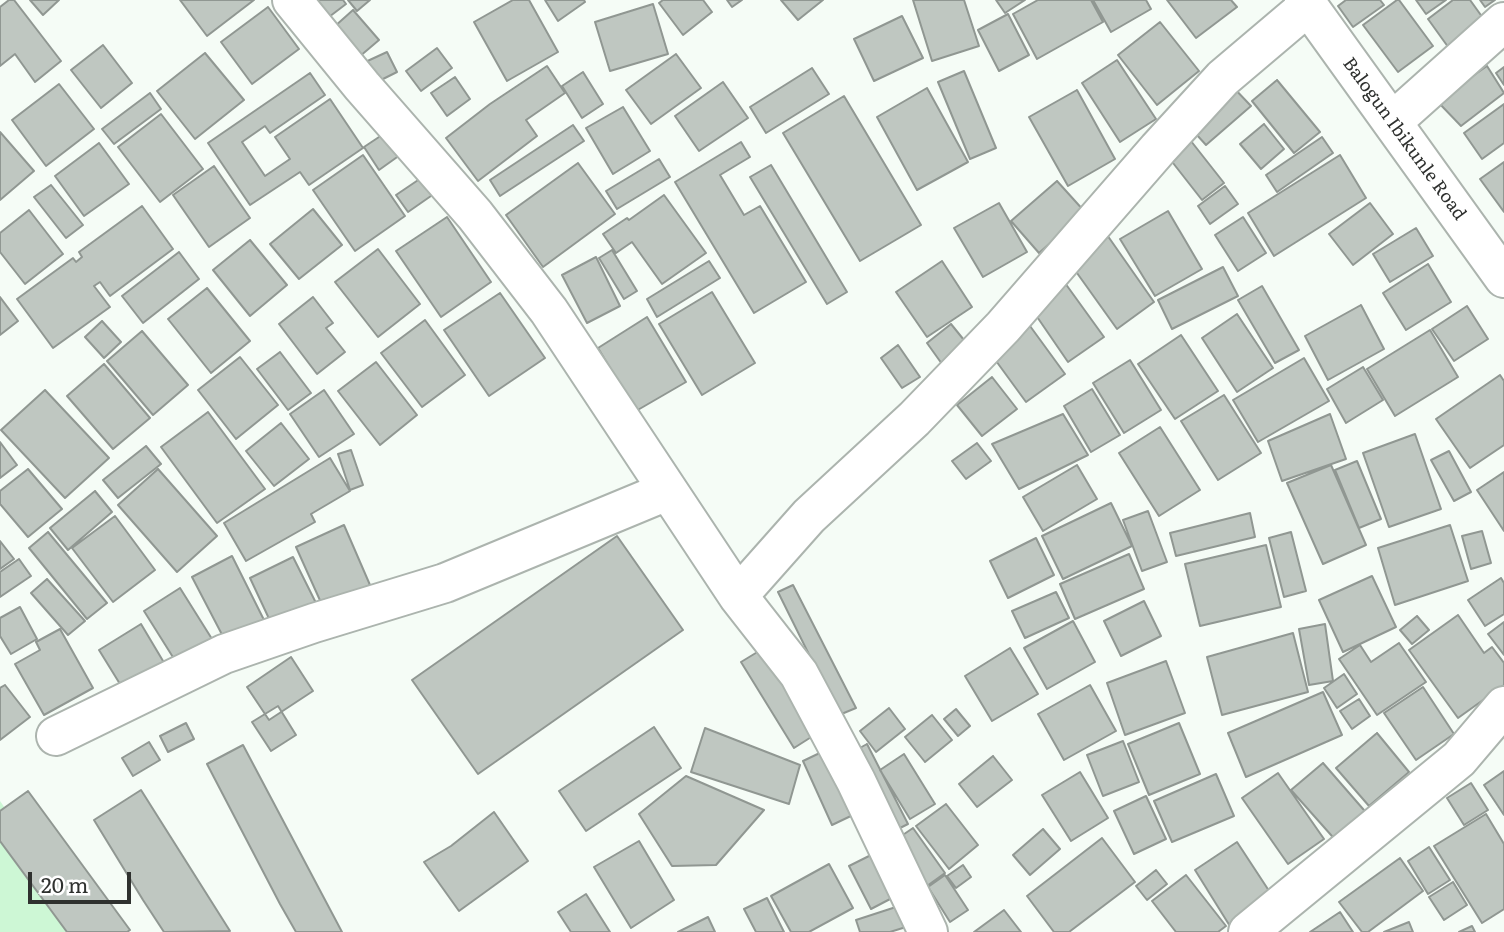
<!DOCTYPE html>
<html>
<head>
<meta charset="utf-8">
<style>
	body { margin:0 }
	#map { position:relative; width:1504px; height:932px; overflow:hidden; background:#f5fcf6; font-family:Literata,serif }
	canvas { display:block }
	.scale { position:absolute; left:28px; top:872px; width:103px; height:32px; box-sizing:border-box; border:4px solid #2f312f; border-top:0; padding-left:9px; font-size:21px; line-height:24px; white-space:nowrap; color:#2f312f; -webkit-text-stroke:5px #fff; paint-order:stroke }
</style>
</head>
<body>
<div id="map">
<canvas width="1504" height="932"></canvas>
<div class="scale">20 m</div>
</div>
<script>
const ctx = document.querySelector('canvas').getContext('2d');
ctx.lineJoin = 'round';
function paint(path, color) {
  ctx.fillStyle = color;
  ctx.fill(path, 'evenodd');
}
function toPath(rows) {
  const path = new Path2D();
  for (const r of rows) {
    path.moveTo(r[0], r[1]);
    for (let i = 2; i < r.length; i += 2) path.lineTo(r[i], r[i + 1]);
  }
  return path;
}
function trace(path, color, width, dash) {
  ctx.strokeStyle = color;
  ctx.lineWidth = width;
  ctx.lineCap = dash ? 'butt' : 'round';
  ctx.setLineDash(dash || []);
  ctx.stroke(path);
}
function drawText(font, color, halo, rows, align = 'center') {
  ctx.font = font + ' Literata,serif';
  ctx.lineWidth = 5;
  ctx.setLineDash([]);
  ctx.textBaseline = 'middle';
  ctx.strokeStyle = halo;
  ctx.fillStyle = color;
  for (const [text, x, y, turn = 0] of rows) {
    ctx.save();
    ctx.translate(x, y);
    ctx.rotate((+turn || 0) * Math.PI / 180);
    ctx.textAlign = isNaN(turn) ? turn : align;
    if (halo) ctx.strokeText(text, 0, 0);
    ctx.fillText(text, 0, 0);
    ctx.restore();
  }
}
const green = toPath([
	[0,801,93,932,0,932]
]);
const building = toPath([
	[9,0,14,0,61,61,35,82,15,54,0,66,0,7,9,0],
	[30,0,59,0,43,15,30,0],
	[180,0,254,0,207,36,180,0],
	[309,0,343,0,346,4,325,20,309,0],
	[348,0,370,0,357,11,348,0],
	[513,0,529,0,558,52,507,81,474,22,513,0],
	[545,0,584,0,585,2,558,21,545,0],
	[663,0,703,0,712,12,683,35,659,3,663,0],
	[727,0,742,0,732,7,727,0],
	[781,0,823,0,798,20,781,0],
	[913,0,964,0,979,46,932,61,913,0],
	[996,0,1025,0,1005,13,996,0],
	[1038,0,1091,0,1103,22,1037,59,1013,14,1038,0],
	[1093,0,1146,0,1151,9,1111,32,1093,0],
	[1167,0,1231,0,1237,7,1196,38,1167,0],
	[1346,0,1380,0,1384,5,1353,27,1338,6,1346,0],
	[1397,0,1399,0,1433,46,1398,72,1363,25,1397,0],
	[1416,0,1446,0,1426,14,1416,0],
	[1453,0,1470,0,1488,25,1451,51,1428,19,1453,0],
	[1480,0,1495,0,1485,7,1480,0],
	[653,4,668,54,610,71,595,22,653,4],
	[268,7,299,49,252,84,221,42,268,7],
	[353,10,379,40,359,57,334,27,353,10],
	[1008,14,1029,55,999,71,978,30,1008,14],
	[902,16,923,58,874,81,854,39,902,16],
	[1160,22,1199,71,1157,105,1118,55,1160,22],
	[103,45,132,83,101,108,71,70,103,45],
	[437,48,452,68,421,91,406,71,437,48],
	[387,52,397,72,371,85,361,64,387,52],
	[205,53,244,100,195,139,157,91,205,53],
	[676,54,701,88,651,124,626,90,676,54],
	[1117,60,1156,119,1120,142,1082,83,1117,60],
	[547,66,565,93,526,120,537,136,478,181,446,138,490,104,547,66],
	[1487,66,1504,93,1461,126,1437,101,1487,66],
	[1504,67,1504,85,1496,73,1504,67],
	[812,68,829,94,766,133,750,107,812,68],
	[964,71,996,148,970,159,938,82,964,71],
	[583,72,603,104,582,118,562,86,583,72],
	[310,73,325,95,270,133,265,126,242,142,265,176,290,159,275,137,330,99,363,148,309,185,300,172,250,205,208,143,310,73],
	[455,77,470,99,447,116,431,93,455,77],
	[1277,80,1320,132,1294,153,1252,101,1277,80],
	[723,82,748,118,699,151,675,116,723,82],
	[59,84,94,129,46,166,12,120,59,84],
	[1232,86,1251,106,1206,145,1187,124,1232,86],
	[927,88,968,162,917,190,877,117,927,88],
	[1077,90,1115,159,1068,186,1029,117,1077,90],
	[150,93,161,109,114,144,102,129,150,93],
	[844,96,921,225,860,261,783,133,844,96],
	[1504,104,1504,143,1482,159,1464,133,1504,104],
	[623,107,650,151,613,174,586,128,623,107],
	[161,114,203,169,160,202,118,147,161,114],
	[1264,124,1284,149,1261,169,1240,144,1264,124],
	[573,125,584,141,500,196,490,180,573,125],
	[0,132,34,171,0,200,0,132],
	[385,133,400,155,379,170,364,147,385,133],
	[1187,136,1224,183,1202,200,1166,154,1187,136],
	[1322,137,1333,153,1277,192,1266,175,1322,137],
	[741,142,750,157,720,175,744,215,760,206,806,282,754,313,675,182,741,142],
	[99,143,129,184,84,216,55,176,99,143],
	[363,155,405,216,355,251,313,190,363,155],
	[1340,155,1366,198,1274,256,1248,213,1340,155],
	[659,159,670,177,617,209,606,191,659,159],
	[1504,162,1504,212,1480,179,1504,162],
	[578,163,615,214,543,267,506,215,578,163],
	[771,165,847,292,827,304,750,177,771,165],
	[214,166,250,218,209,247,173,195,214,166],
	[430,172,441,189,408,212,396,195,430,172],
	[1057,181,1085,212,1039,253,1011,221,1057,181],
	[51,185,83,225,66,238,34,197,51,185],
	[1225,186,1238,204,1210,224,1198,206,1225,186],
	[664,195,706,253,662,284,632,242,616,253,603,234,627,218,629,220,664,195],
	[999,203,1027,252,983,277,954,228,999,203],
	[1370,203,1393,234,1353,265,1329,234,1370,203],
	[142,206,173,249,110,296,100,282,94,286,110,307,53,348,17,299,73,258,76,262,82,257,79,252,142,206],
	[313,209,342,245,299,279,270,244,313,209],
	[29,210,63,254,25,284,0,252,0,233,29,210],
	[1168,211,1202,269,1155,296,1120,239,1168,211],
	[447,217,491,282,441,317,396,251,447,217],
	[1243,217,1266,253,1238,271,1215,235,1243,217],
	[1416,228,1433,256,1390,282,1373,254,1416,228],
	[1105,232,1154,302,1117,329,1067,259,1105,232],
	[250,240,287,285,250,316,213,270,250,240],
	[378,249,420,304,378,337,335,282,378,249],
	[612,250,637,291,624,299,599,258,612,250],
	[179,252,199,279,143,323,122,296,179,252],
	[596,257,620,306,587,323,562,275,596,257],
	[709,261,720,278,657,317,647,299,709,261],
	[942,261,972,307,927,337,896,292,942,261],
	[1428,264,1451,302,1406,330,1383,293,1428,264],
	[1223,267,1238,296,1172,329,1158,300,1223,267],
	[1065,283,1104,337,1068,362,1031,308,1065,283],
	[1262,286,1299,350,1275,363,1238,300,1262,286],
	[207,288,250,341,211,373,168,319,207,288],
	[712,292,755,363,702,395,659,324,712,292],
	[500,293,545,358,489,396,444,330,500,293],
	[0,297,18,321,0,335,0,297],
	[313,297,333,323,326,328,345,352,317,374,279,324,313,297],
	[1361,305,1384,349,1328,380,1305,336,1361,305],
	[1467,306,1488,339,1454,361,1432,329,1467,306],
	[1237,314,1273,368,1237,392,1202,338,1237,314],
	[647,317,686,382,636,411,598,348,647,317],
	[425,320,465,375,422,407,381,353,425,320],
	[102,321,121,342,104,358,85,337,102,321],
	[951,324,968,345,942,364,927,343,951,324],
	[1030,326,1065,374,1026,402,991,354,1030,326],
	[1430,330,1458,377,1395,416,1367,369,1430,330],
	[142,331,188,385,153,415,107,361,142,331],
	[1181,335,1218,391,1175,419,1138,364,1181,335],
	[898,345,920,377,902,388,881,358,898,345],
	[280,352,311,393,288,410,257,369,280,352],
	[240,357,278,405,236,439,198,390,240,357],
	[1304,358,1329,401,1258,442,1233,400,1304,358],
	[1130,360,1161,410,1124,433,1093,383,1130,360],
	[376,362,417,415,380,445,338,391,376,362],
	[104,364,150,418,113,449,67,396,104,364],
	[1363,367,1383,400,1346,423,1327,389,1363,367],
	[1500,375,1504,381,1504,445,1470,468,1436,419,1500,375],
	[992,377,1017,409,982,436,957,405,992,377],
	[1092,389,1120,435,1091,452,1064,406,1092,389],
	[45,390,109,458,65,498,1,430,45,390],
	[324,390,354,434,319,457,290,414,324,390],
	[1224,395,1261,453,1218,480,1181,421,1224,395],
	[208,412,265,489,217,523,161,447,208,412],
	[1063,414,1088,455,1019,489,992,444,1063,414],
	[1330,414,1346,459,1282,481,1268,441,1330,414],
	[281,423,309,459,274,486,246,451,281,423],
	[1160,427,1200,490,1159,516,1119,453,1160,427],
	[1415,434,1441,509,1389,527,1363,453,1415,434],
	[0,442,17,465,0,478,0,442],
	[977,443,991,461,966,479,952,461,977,443],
	[146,446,161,464,118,498,103,480,146,446],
	[351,450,363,485,350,490,338,454,351,450],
	[1449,451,1471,492,1454,501,1431,460,1449,451],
	[330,458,350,491,311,514,315,522,246,561,224,523,330,458],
	[1357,461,1381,519,1359,528,1335,470,1357,461],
	[1077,465,1097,499,1043,531,1023,497,1077,465],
	[1331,465,1366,545,1323,564,1287,483,1331,465],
	[28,469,62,509,28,537,0,504,0,491,28,469],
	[158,469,217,536,177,572,118,505,158,469],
	[1504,472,1504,531,1477,490,1504,472],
	[95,491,112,512,68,550,50,528,95,491],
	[1111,503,1132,546,1063,579,1042,536,1111,503],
	[1148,511,1167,562,1142,571,1123,520,1148,511],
	[1250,513,1255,537,1176,556,1170,533,1250,513],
	[115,516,155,570,113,602,72,548,115,516],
	[344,525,370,585,323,607,296,547,344,525],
	[1450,525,1468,581,1395,605,1378,548,1450,525],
	[1482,531,1491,563,1471,569,1462,536,1482,531],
	[48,532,107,603,87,619,29,548,48,532],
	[1291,532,1306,591,1284,597,1269,538,1291,532],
	[617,536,683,630,478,774,412,680,617,536],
	[1036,538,1054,575,1008,598,990,561,1036,538],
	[0,541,14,559,0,569,0,541],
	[1266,545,1281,607,1200,626,1185,564,1266,545],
	[1129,554,1144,589,1075,619,1060,584,1129,554],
	[232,556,268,628,229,648,192,577,232,556],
	[293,557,316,603,272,625,250,578,293,557],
	[19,559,31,576,0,597,0,572,19,559],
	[1372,576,1396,627,1343,652,1319,600,1372,576],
	[1501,578,1504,583,1504,614,1485,626,1468,600,1501,578],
	[47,579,85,621,68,635,31,593,47,579],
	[793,585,856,708,839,715,778,592,793,585],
	[180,588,212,639,176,662,144,611,180,588],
	[1056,592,1069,618,1025,638,1012,611,1056,592],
	[1144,601,1161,636,1121,656,1104,621,1144,601],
	[20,607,37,639,11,654,0,636,0,618,20,607],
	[1458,615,1484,653,1492,647,1504,663,1504,685,1458,718,1409,650,1458,615],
	[1417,616,1429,630,1412,644,1400,630,1417,616],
	[1073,621,1095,662,1047,689,1024,648,1073,621],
	[1504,622,1504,655,1488,634,1504,622],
	[141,624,169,671,128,697,99,650,141,624],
	[1325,624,1333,681,1309,685,1299,629,1325,624],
	[60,629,93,688,44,715,15,664,40,650,36,642,60,629],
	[1293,633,1308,692,1222,715,1207,657,1293,633],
	[1399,643,1426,682,1377,715,1339,659,1360,645,1371,662,1399,643],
	[764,648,816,734,794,748,741,662,764,648],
	[1010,648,1038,694,992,721,965,676,1010,648],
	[291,657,313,691,269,720,247,687,291,657],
	[1166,661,1185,713,1125,735,1107,683,1166,661],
	[1344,674,1357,694,1337,708,1324,688,1344,674],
	[5,685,30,717,0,740,0,688,5,685],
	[1090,685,1116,731,1064,760,1038,714,1090,685],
	[1423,687,1454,734,1416,760,1384,713,1423,687],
	[1323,692,1342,735,1246,777,1228,733,1323,692],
	[1359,699,1370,716,1352,729,1340,711,1359,699],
	[278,706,296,735,271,751,252,722,278,706],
	[889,708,905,729,876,752,860,731,889,708],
	[956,709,970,726,958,736,944,719,956,709],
	[932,715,952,740,925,762,905,737,932,715],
	[186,723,194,739,168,752,160,736,186,723],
	[1179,723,1200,774,1149,795,1128,744,1179,723],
	[654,727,681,768,586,831,559,791,654,727],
	[705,728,800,765,789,804,691,772,705,728],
	[1377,733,1409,772,1369,806,1336,768,1377,733],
	[1123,741,1139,782,1103,796,1087,755,1123,741],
	[149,742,160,760,133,776,122,758,149,742],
	[867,744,908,824,890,833,849,754,867,744],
	[243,745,342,932,296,932,280,904,207,764,243,745],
	[826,750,855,814,832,825,803,761,826,750],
	[904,754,935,804,910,819,880,770,904,754],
	[993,756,1012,780,977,807,959,784,993,756],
	[1323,763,1370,817,1339,844,1291,790,1323,763],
	[1504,771,1504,815,1484,785,1504,771],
	[1080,772,1108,818,1071,841,1042,795,1080,772],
	[1278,773,1324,839,1288,864,1242,798,1278,773],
	[1216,774,1234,816,1172,842,1154,801,1216,774],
	[686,776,764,810,716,865,672,866,639,814,686,776],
	[1471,783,1488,810,1464,825,1447,798,1471,783],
	[141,790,230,931,164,932,143,900,94,820,141,790],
	[28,791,130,930,127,932,67,932,0,841,0,811,28,791],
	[1146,796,1166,839,1134,854,1114,811,1146,796],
	[946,804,978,845,949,869,916,826,946,804],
	[494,812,528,861,459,911,424,862,451,846,494,812],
	[1486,814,1504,844,1504,909,1482,923,1434,846,1486,814],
	[913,828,945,873,927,886,894,841,913,828],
	[1043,829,1060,849,1030,875,1013,855,1043,829],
	[1102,838,1135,882,1069,932,1054,932,1027,896,1102,838],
	[639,841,674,900,631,928,594,867,639,841],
	[1237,842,1277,903,1233,931,1195,870,1237,842],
	[1429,847,1450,880,1428,894,1408,861,1429,847],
	[871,855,892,898,871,909,849,866,871,855],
	[1400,858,1423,891,1368,932,1362,932,1339,902,1400,858],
	[829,864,853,908,809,932,791,932,771,896,829,864],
	[963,865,971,877,956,888,947,876,963,865],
	[1156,870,1167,884,1147,900,1136,886,1156,870],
	[945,875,968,910,950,922,928,887,945,875],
	[1186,875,1226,926,1218,932,1176,932,1152,901,1186,875],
	[1453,882,1467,905,1444,920,1429,897,1453,882],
	[586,894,610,932,571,932,558,912,586,894],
	[767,898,784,932,756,932,744,909,767,898],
	[899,906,906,927,890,932,860,932,856,920,899,906],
	[1004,910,1021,932,974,932,1004,910],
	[1340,912,1353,932,1310,932,1340,912],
	[708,917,715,932,678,932,708,917],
	[1409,922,1413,932,1384,932,1409,922],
	[1472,926,1475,932,1459,932,1472,926]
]);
const minor = toPath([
	[292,0,362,86,475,215,549,311,738,596,799,674,856,781,928,932],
	[1304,0,1504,278],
	[1392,122,1504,22],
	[738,596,809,516,914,419,1003,327,1158,149,1223,78,1308,6],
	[56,736,224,654,314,623,445,583,667,491],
	[1248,932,1459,759,1504,706]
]);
const streetNames = [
	["Balogun Ibikunle Road",1404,139,54]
];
paint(green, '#cdf7d5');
paint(building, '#bfc7c1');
trace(building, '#909792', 2);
trace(minor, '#acb4ae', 42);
trace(minor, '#fff', 38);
drawText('18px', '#2f312f', '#fff', streetNames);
</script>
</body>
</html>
